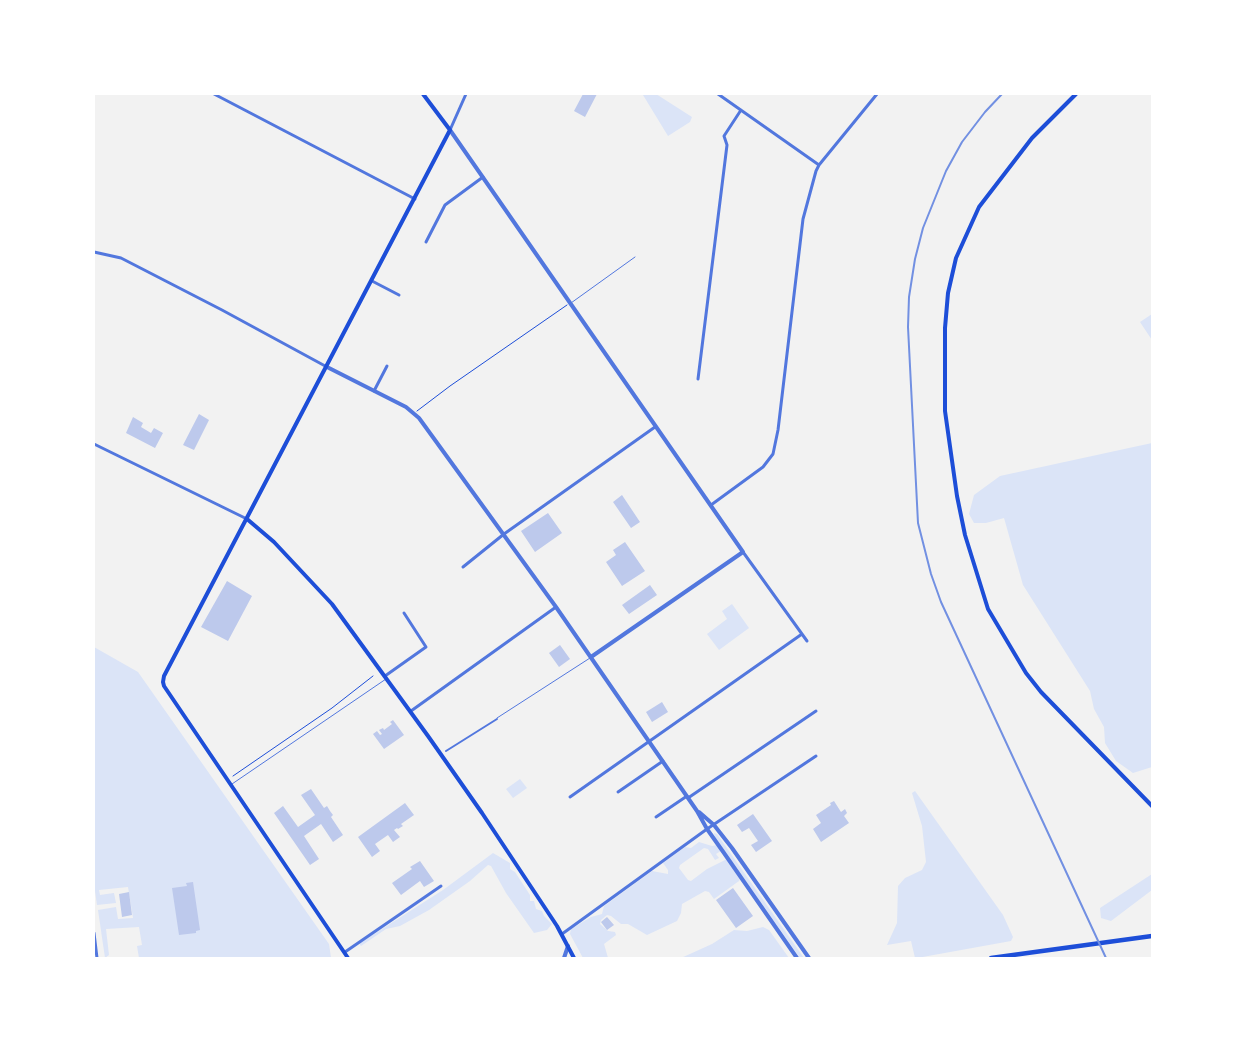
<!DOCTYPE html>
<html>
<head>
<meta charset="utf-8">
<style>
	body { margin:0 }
	#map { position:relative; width:1246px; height:1052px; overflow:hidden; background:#f2f2f2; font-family:"Noto Sans",sans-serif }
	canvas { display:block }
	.frame { position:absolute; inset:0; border:95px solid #fff; pointer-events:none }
</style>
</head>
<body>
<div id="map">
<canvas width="1246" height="1052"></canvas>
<div class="frame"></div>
</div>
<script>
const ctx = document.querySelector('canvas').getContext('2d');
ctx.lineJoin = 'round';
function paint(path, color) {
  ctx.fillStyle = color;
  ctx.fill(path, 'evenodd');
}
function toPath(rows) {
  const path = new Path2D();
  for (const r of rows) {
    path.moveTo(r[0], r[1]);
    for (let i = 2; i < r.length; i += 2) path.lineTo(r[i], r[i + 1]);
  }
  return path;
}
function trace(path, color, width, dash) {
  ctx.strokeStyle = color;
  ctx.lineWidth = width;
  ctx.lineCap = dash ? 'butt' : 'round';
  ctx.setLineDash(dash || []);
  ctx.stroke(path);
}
const green = toPath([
	[644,94,656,94,692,117,690,122,668,136,643,95],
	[1152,314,1152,340,1140,322],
	[1152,443,1152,767,1133,773,1116,761,1105,743,1104,727,1094,709,1090,691,1023,585,1004,518,986,523,974,523,969,514,974,495,1000,476],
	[732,604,749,628,719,650,707,634,727,619,722,611],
	[94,647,138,672,329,944,331,958,139,958,137,946,142,945,139,927,106,929,109,955,105,958,98,910,116,907,118,919,133,918,128,887,99,890,100,895,114,893,116,903,97,905,94,884],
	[520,779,527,788,513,798,506,789],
	[915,791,1003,915,1013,937,1011,941,917,958,915,958,911,941,887,945,897,923,898,886,905,878,922,870,926,862,922,826,912,793],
	[714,833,717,834,804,958,800,958,715,837],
	[699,842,712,846,717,845,721,851,716,854,719,858,715,860,708,849,704,848,680,865,679,868,688,880,691,881,707,869,727,859,740,879,739,881,714,899,709,892,705,891,682,904,681,913,677,921,647,935,628,924,621,924,611,916,607,915,601,920,600,924,608,931,615,932,616,935,604,944,608,958,583,958,570,934,571,929,591,917,602,914,604,906,652,871,668,874,668,870,663,863,685,847,691,848],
	[493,853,510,863,510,869,515,872,530,895,530,901,534,901,536,909,542,911,544,916,552,924,547,930,534,933,506,893,491,866,488,865,470,881,429,910,400,926,386,929,361,946,360,945,360,943,443,890],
	[1152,874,1152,890,1111,921,1101,918,1100,908],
	[763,927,769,930,789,958,681,958,712,944,734,930,747,931]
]);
const building = toPath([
	[583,94,597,94,585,117,574,111],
	[199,414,209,420,194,450,183,445],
	[133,417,143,423,141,427,151,433,154,428,163,433,155,448,126,433],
	[622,495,640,522,631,528,613,502],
	[548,513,562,533,535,552,521,531],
	[625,542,645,571,622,586,606,562,616,555,613,550],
	[227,581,252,596,228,641,201,627],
	[650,585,657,595,629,614,622,605],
	[560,645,570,659,559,667,549,653],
	[662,702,668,712,652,722,646,712],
	[393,720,404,735,384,749,373,734,377,731,380,735,382,734,379,730,383,728,384,730,392,724,390,722],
	[311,789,324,808,327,806,330,811,333,815,331,817,343,835,333,842,321,824,304,836,319,859,310,865,274,813,283,806,298,827,315,815,301,795],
	[834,801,841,812,845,809,847,813,844,816,849,823,821,842,813,829,821,823,816,815,831,805,830,803],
	[405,803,414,815,401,824,403,826,398,829,397,828,394,830,400,837,393,842,388,835,375,844,380,851,372,857,358,837],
	[753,814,772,841,756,852,751,845,758,841,749,828,742,832,737,825],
	[420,861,434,881,424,887,420,881,401,895,392,883,412,869,410,867],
	[193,882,200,930,196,931,196,933,179,935,172,888,187,886,186,883],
	[733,888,753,916,736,928,716,900],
	[129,892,132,915,122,917,119,894],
	[607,917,614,925,607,930,601,922]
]);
const path = toPath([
	[417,411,450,386,567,305],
	[233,776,332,708,373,676]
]);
const service = toPath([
	[571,303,635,257],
	[497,718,590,658],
	[232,784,386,679]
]);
const pedestrian = toPath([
	[446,751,497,719]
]);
const minor = toPath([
	[214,94,415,199],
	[718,94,819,165],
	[450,130,466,94],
	[426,242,445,205,483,177],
	[94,252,121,258,222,310,327,367],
	[372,281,399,295],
	[698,379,727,145,724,136,741,110],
	[374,391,387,366],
	[94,444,247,519],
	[711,505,763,467,773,454,778,430,803,219,816,171,819,165,877,94],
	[743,552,807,641],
	[463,567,504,534,655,427],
	[385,676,426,647,404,613],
	[411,711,556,607],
	[618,792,663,761],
	[570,797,802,634],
	[688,798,816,711],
	[656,817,687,796],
	[94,933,97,958],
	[562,934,707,829,816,756],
	[345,952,441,886]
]);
const tertiary = toPath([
	[450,130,743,552,591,657],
	[327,367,406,407,419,418,556,607,697,811,707,829,724,853,797,958],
	[699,812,714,825,732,848,809,958],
	[564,958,568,946]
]);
const secondary = toPath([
	[1076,94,1032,138,979,207,956,258,948,293,945,328,945,411,957,496,965,535,988,609,1026,673,1041,692,1152,806],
	[247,519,274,542,332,604,428,736,482,813,557,926,574,958],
	[348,958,164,686,163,682,164,676,450,130,423,94]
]);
const primary = toPath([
	[991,958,1152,936]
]);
const rail = toPath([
	[1002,94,985,112,962,142,946,171,923,228,915,259,909,297,908,327,918,523,931,574,941,602,1106,958]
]);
paint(green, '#dbe4f7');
paint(building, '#bdc9ec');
trace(path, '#1d4ed8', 1);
trace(service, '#5277de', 1);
trace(pedestrian, '#5277de', 2);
trace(minor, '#5277de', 3);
trace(tertiary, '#5277de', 4);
trace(secondary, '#1d4ed8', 4);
trace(primary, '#1d4ed8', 4.5);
trace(rail, '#7290e2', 2);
</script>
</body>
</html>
